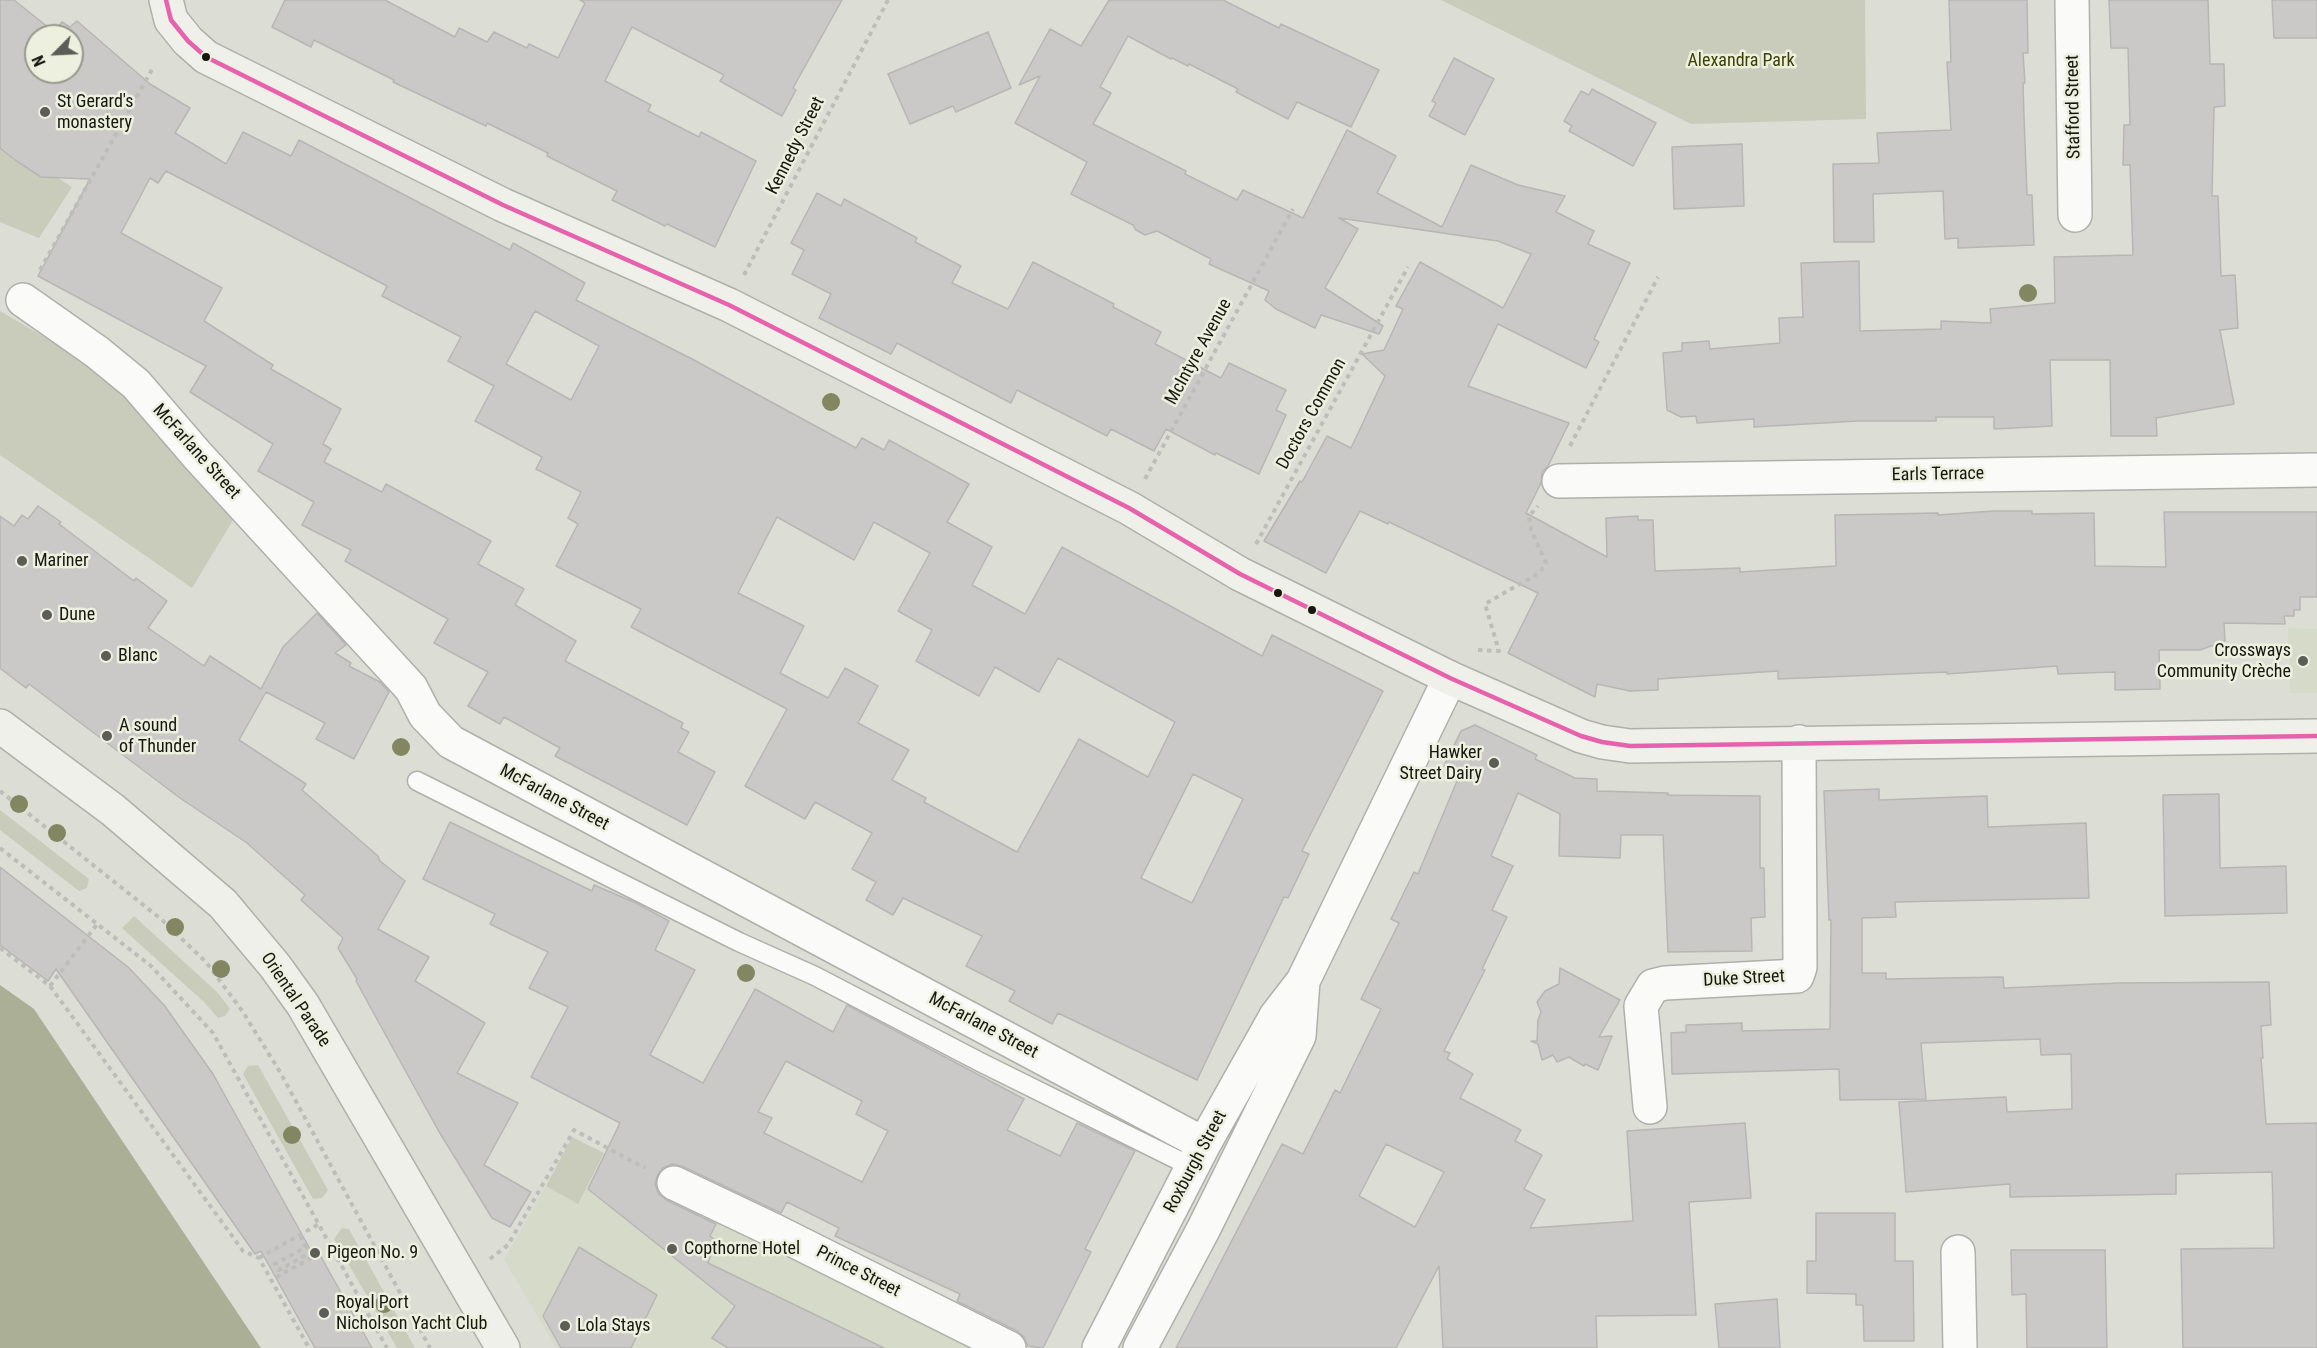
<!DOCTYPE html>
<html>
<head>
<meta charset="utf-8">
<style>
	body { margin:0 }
	#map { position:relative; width:2317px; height:1348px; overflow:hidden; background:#dcded5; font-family:"Roboto Condensed",sans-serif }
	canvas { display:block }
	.north { position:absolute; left:24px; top:24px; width:60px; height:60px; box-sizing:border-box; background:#edf0de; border:2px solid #97998c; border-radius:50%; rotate:246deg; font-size:16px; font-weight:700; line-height:24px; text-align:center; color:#161711 }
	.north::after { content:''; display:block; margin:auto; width:21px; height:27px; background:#5b5d56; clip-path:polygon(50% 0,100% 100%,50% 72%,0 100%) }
</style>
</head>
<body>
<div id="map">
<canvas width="2317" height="1348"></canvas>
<div class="north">N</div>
</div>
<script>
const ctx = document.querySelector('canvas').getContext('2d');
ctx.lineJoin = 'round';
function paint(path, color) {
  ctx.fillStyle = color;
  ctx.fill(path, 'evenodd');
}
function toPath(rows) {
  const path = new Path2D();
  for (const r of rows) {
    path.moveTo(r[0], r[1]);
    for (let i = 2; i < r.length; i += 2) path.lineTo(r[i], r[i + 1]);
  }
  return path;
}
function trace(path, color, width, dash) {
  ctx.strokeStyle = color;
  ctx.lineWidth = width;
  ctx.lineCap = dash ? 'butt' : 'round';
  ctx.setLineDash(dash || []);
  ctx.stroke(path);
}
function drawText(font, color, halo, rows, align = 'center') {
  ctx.font = font + ' "Roboto Condensed",sans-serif';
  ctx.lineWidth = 5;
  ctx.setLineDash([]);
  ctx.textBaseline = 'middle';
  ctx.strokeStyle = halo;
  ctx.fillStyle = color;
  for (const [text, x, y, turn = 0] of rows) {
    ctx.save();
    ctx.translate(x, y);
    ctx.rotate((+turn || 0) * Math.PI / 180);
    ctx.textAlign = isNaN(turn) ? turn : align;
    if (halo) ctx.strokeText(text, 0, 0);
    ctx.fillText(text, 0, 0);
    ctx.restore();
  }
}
const built = toPath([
	[2288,628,2317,629,2317,693,2290,693],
	[604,1153,997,1348,556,1348,504,1259,546,1186,578,1203]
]);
const green = toPath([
	[1441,0,1865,0,1866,119,1691,124],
	[0,148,15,161,41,177,58,178,72,187,39,238,0,222],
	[0,311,102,371,235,517,192,588,0,455],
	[0,810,89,879,87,888,79,891,0,830],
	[134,916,218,993,230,1009,225,1016,218,1018,204,1002,122,928],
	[258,1065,328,1190,322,1198,313,1199,243,1074,248,1066],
	[572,1137,604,1153,578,1204,546,1186],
	[342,1228,349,1229,415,1348,397,1348,334,1239]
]);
const water = toPath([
	[0,985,34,1009,261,1348,0,1348]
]);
const building = toPath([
	[0,0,14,0,54,32,62,22,70,27,77,21,150,84,190,108,175,133,226,164,243,132,291,156,299,140,510,250,513,243,585,283,576,300,692,359,856,448,862,438,884,450,889,440,969,484,947,522,992,547,972,585,1025,614,1062,547,1262,656,1272,635,1383,691,1302,851,1309,854,1288,898,1284,897,1197,1080,1058,1013,1052,1024,1009,1001,1015,991,966,966,982,936,903,898,893,915,866,900,876,882,852,869,872,833,815,802,805,819,745,786,787,709,631,627,641,609,556,566,578,524,568,518,581,492,536,469,542,457,475,421,494,386,448,361,461,337,382,296,387,286,166,171,158,183,150,178,121,233,222,288,204,321,273,365,271,369,341,409,323,444,331,449,324,462,382,492,386,484,491,541,478,564,524,589,515,605,576,641,565,661,683,723,681,728,689,732,678,752,715,772,687,825,555,756,560,748,504,717,500,724,468,706,488,672,434,643,448,619,345,561,351,550,302,525,314,502,258,471,273,444,190,392,206,366,38,276,90,179,41,177,15,160,0,148,0,0],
	[36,36,72,36,72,72,36,72,36,36],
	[535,311,599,346,571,400,506,364,535,311],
	[777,517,854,560,874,522,930,553,898,611,932,630,916,661,979,696,995,667,1039,692,1058,658,1175,722,1148,777,1079,739,1017,852,924,802,926,798,892,780,909,750,858,723,878,686,845,668,828,698,780,673,804,626,738,593,777,517],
	[1193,774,1243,799,1192,903,1141,878,1193,774],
	[285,0,385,0,455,37,459,28,487,42,494,32,527,48,529,44,558,58,585,3,580,0,842,0,793,88,796,90,782,116,720,81,724,75,632,27,605,81,651,105,648,111,699,137,701,132,756,161,715,247,667,224,665,226,612,200,617,191,547,156,548,153,487,123,486,126,393,82,394,80,314,40,311,47,272,27,285,0],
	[1109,0,1223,0,1279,28,1281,24,1379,70,1351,127,1297,102,1288,119,1236,92,1238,89,1189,64,1188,66,1172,58,1171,59,1128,36,1100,87,1111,93,1093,124,1186,171,1185,174,1237,200,1243,190,1303,218,1347,130,1396,156,1377,193,1442,227,1471,165,1518,185,1565,196,1556,212,1594,231,1588,244,1630,263,1594,339,1599,342,1586,368,1498,324,1468,386,1569,423,1548,466,1542,472,1541,483,1526,513,1607,557,1606,518,1638,516,1638,520,1653,520,1655,571,1740,568,1740,572,1836,566,1835,515,1938,513,1938,515,1993,511,2032,511,2032,514,2094,513,2095,566,2166,567,2164,512,2317,512,2317,597,2300,597,2300,610,2294,610,2294,616,2284,616,2285,624,2224,623,2225,641,2200,650,2159,650,2160,689,2115,690,2115,672,2058,674,2057,666,1947,674,1947,672,1778,679,1778,671,1658,679,1658,690,1630,691,1597,684,1595,697,1508,653,1538,593,1389,522,1388,524,1360,511,1326,573,1264,541,1300,481,1302,482,1327,436,1351,448,1385,376,1362,354,1384,350,1403,309,1396,306,1420,262,1503,308,1531,254,1498,241,1339,218,1358,229,1325,288,1383,326,1379,334,1321,315,1315,328,1276,309,1265,300,1269,291,1209,264,1211,259,1157,231,1145,235,1136,230,1133,225,1071,194,1087,162,1015,123,1040,76,1019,85,1050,29,1081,46,1109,0],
	[1949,0,2027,0,2028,53,2023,53,2025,83,2023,83,2024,117,2027,195,2032,195,2034,245,1958,248,1958,238,1945,239,1943,191,1873,194,1874,242,1834,242,1833,164,1879,163,1877,133,1951,130,1947,62,1951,62,1949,0],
	[2109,0,2208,0,2210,64,2224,64,2225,106,2214,107,2212,196,2218,196,2221,276,2235,275,2238,328,2220,330,2234,404,2156,418,2157,436,2111,436,2110,360,2050,360,2052,426,1994,429,1994,417,1936,417,1936,421,1858,421,1754,427,1754,419,1697,423,1696,416,1681,417,1667,410,1663,353,1682,351,1682,343,1709,341,1710,349,1780,343,1779,318,1803,317,1801,263,1859,261,1860,331,1941,329,1941,321,1991,323,1990,309,2055,303,2054,257,2133,255,2130,165,2123,165,2124,125,2130,125,2128,48,2111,48,2109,0],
	[2272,0,2317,0,2317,38,2274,38,2272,0],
	[988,32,1011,88,956,112,953,106,910,124,888,74,988,32],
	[1454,58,1494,79,1465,135,1429,116,1436,103,1432,101,1454,58],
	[1592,89,1656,123,1633,166,1569,131,1572,126,1564,121,1581,91,1589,95,1592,89],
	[1742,144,1744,206,1674,209,1672,147,1742,144],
	[817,193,841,206,844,199,917,238,915,242,961,266,952,283,1008,309,1033,262,1114,304,1113,307,1161,332,1155,344,1221,378,1229,363,1286,390,1276,410,1286,415,1259,474,1216,453,1215,455,1166,429,1154,451,1111,429,1107,436,1017,390,1011,403,897,343,891,354,819,318,831,294,792,274,804,250,791,243,817,193],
	[38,506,61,522,59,524,134,581,136,578,167,601,148,628,204,666,210,656,261,689,283,647,317,613,346,645,335,653,351,663,349,666,380,682,389,692,354,759,316,739,325,723,266,692,239,740,306,784,302,790,378,856,380,861,405,881,378,929,429,957,415,981,485,1023,457,1073,518,1103,484,1165,531,1192,510,1227,492,1218,438,1130,356,981,357,979,338,948,343,938,301,900,305,895,247,843,180,798,29,684,26,688,0,668,0,516,14,526,22,515,28,519,38,506],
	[1475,725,1537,755,1535,759,1575,778,1597,779,1597,791,1668,793,1668,795,1760,796,1760,868,1764,868,1765,917,1751,918,1752,951,1668,952,1663,835,1621,835,1620,858,1559,856,1560,814,1518,793,1491,856,1513,866,1492,910,1507,917,1482,969,1485,970,1444,1051,1450,1053,1447,1059,1473,1074,1460,1098,1521,1130,1515,1141,1542,1155,1524,1189,1545,1200,1530,1228,1633,1221,1627,1131,1745,1123,1751,1198,1689,1202,1696,1315,1596,1316,1597,1348,1443,1348,1439,1266,1396,1348,1176,1348,1282,1144,1303,1154,1335,1090,1340,1093,1381,1009,1361,999,1399,923,1391,919,1414,872,1418,874,1460,774,1444,766,1461,731,1475,725],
	[1386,1144,1444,1172,1415,1227,1359,1196,1386,1144],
	[1879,789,1879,800,1987,796,1988,827,2086,823,2089,898,1895,902,1896,917,1862,918,1862,973,1886,973,1886,979,2003,977,2004,988,2119,983,2269,982,2271,1025,2261,1026,2263,1058,2261,1058,2266,1124,2317,1123,2317,1348,2183,1348,2181,1249,2274,1248,2272,1172,2176,1174,2176,1194,2010,1197,2010,1184,1906,1192,1899,1102,2006,1097,2007,1112,2072,1109,2071,1054,2041,1055,2040,1039,1921,1043,1926,1099,1840,1100,1839,1069,1672,1074,1671,1033,1686,1032,1686,1025,1742,1023,1742,1031,1830,1029,1831,920,1829,920,1824,791,1879,789],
	[2219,794,2220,868,2286,866,2287,913,2165,916,2163,795,2219,794],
	[450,822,592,891,594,885,636,903,669,921,655,950,695,970,650,1055,703,1083,755,989,833,1032,847,1005,1024,1099,1007,1130,1060,1156,1077,1123,1135,1151,1085,1249,1091,1252,1043,1348,1028,1346,1024,1337,1017,1331,957,1301,960,1294,835,1236,839,1228,787,1202,781,1213,682,1166,672,1164,663,1168,657,1176,655,1184,658,1193,666,1200,716,1224,710,1236,716,1241,708,1263,884,1348,728,1348,712,1338,735,1306,588,1189,620,1123,531,1077,568,1007,529,988,548,952,490,924,495,914,423,879,450,822],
	[786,1061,862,1101,856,1114,888,1131,862,1182,764,1133,772,1118,758,1112,786,1061],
	[0,867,128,967,164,1005,213,1074,315,1258,320,1255,372,1348,315,1348,261,1251,255,1254,56,969,48,981,0,945,0,867],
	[1560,968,1620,1000,1599,1037,1612,1036,1598,1070,1585,1064,1584,1066,1569,1057,1557,1062,1553,1055,1542,1060,1538,1044,1531,1041,1537,1041,1538,1020,1541,1012,1537,1002,1545,991,1559,984,1560,968],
	[1816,1213,1895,1213,1895,1261,1913,1261,1914,1341,1864,1341,1863,1305,1856,1305,1856,1294,1807,1293,1807,1261,1816,1261,1816,1213],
	[579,1247,657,1295,631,1348,561,1348,543,1316,579,1247],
	[2011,1250,2105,1250,2107,1348,2027,1348,2026,1294,2012,1295,2011,1250],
	[1777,1299,1780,1348,1719,1348,1715,1304,1777,1299]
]);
const path = toPath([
	[40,270,154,66],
	[744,275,888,0],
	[1570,446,1658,277],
	[1145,479,1293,209],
	[1256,544,1408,267],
	[1478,650,1499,651,1485,604,1539,573,1546,563,1531,530,1529,516,1538,506],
	[0,791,161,919,206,962,243,1012,280,1072,430,1348],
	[0,848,151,966,213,1033,387,1348],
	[0,948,50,986,243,1251,259,1258,309,1348],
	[50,986,98,923],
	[259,1258,319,1224],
	[490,1259,508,1245,574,1130,645,1168],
	[280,1277,278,1276,313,1257,311,1252,279,1270,275,1264,306,1247,300,1235]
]);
const lane = toPath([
	[417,781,739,942,815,976,980,1062,1192,1167]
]);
const street = toPath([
	[2072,0,2075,215],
	[23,300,97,352,136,384,198,456,411,688,425,715,451,742,1204,1144],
	[1559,481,2317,470],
	[1650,1107,1641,1006,1653,986,1665,983,1797,976,1800,967,1799,742],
	[674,1183,775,1231,1009,1348],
	[1958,1252,1960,1348],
	[1099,1348,1204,1144,1276,1016,1303,981,1450,678],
	[1140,1348,1203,1230,1299,1036,1303,981]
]);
const secondary = toPath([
	[166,0,171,20,188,41,206,57,503,205,729,305,1129,508,1240,574,1450,678,1581,736,1602,742,1630,746,2317,736],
	[0,726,113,810,223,904,275,966,303,1005,503,1348]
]);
const bus1 = toPath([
	[166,0,171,20,188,41,206,57,503,205,729,305,1129,508,1240,574,1450,678,1581,736,1602,742,1630,746,2317,736]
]);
const trees = [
	[2028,293],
	[831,402],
	[401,747],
	[19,804],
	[57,833],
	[175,927],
	[221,969],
	[746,973],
	[292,1135],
	[384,1304]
];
const markers = [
	[206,57,5,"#161711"],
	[45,112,6,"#5b5d56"],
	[22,561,6,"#5b5d56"],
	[1278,593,5,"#161711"],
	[1312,610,5,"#161711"],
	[47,615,6,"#5b5d56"],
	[106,656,6,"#5b5d56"],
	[2303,661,6,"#5b5d56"],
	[107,736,6,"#5b5d56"],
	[1494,763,6,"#5b5d56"],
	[672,1249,6,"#5b5d56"],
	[315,1253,6,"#5b5d56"],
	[324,1313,6,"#5b5d56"],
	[565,1326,6,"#5b5d56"]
];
const parkNames = [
	["Alexandra Park",1741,61]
];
const poiNames = [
	["St Gerard's",57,102],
	["monastery",57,123],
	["Mariner",34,561],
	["Dune",59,615],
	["Crossways",2291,651,"right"],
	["Community Crèche",2291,672,"right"],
	["Blanc",118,656],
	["A sound",119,726],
	["of Thunder",119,747],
	["Hawker",1482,753,"right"],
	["Street Dairy",1482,774,"right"],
	["Copthorne Hotel",684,1249],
	["Pigeon No. 9",327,1253],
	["Royal Port",336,1303],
	["Nicholson Yacht Club",336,1324],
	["Lola Stays",577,1326]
];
const streetNames = [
	["Stafford Street",2074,107,-91],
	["Kennedy Street",796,146,-63],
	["McIntyre Avenue",1199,352,-61],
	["Doctors Common",1312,414,-61],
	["McFarlane Street",196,452,48],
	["Earls Terrace",1938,475,-1],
	["McFarlane Street",554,798,28],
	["Duke Street",1744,979,-3],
	["Oriental Parade",295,1000,56],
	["McFarlane Street",983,1026,28],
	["Roxburgh Street",1196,1162,-62],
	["Prince Street",858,1272,27]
];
paint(built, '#d6dac8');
paint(green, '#c9cbbb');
paint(water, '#abaf95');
paint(building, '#cac9c7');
trace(building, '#b8b6b4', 1.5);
trace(lane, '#afb0aa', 21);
trace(street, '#afb0aa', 36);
trace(secondary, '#afb0aa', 36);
trace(path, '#bdbeba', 4, [4.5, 4.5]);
trace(lane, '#fafaf9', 18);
trace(street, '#fafaf9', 33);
trace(secondary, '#eff0e9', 33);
trace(bus1, '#e762ad', 4.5);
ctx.fillStyle = '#838761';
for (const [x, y] of trees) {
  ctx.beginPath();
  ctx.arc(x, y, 9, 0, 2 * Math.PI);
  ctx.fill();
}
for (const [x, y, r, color] of markers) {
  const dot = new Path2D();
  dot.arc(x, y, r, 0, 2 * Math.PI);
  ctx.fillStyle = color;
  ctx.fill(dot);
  trace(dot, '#edf0de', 2);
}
drawText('18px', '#3b4002', '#edf0de', parkNames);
drawText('18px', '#161711', '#edf0de', poiNames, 'left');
drawText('18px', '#161711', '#edf0de', streetNames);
</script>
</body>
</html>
